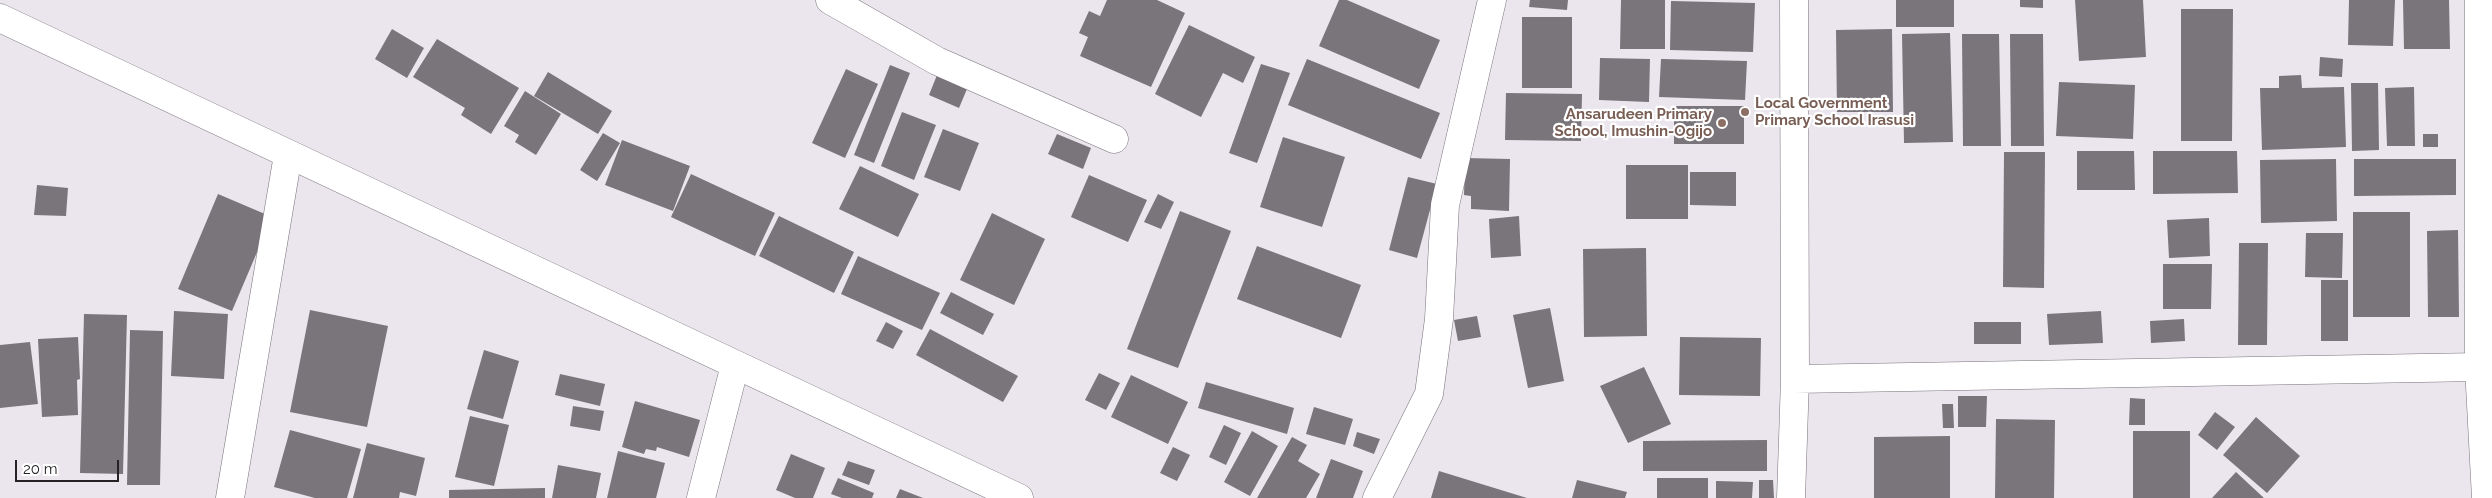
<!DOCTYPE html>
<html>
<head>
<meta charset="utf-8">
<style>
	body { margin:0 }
	#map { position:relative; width:2492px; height:498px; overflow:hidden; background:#ebe5ed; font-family:Raleway,sans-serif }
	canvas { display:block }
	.scale { position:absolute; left:15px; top:460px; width:104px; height:22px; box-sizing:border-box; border:2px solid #252225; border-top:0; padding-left:6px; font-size:15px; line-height:18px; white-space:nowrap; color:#252225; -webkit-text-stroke:4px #fff; paint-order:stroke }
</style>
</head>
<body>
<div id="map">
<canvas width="2492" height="498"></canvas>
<div class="scale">20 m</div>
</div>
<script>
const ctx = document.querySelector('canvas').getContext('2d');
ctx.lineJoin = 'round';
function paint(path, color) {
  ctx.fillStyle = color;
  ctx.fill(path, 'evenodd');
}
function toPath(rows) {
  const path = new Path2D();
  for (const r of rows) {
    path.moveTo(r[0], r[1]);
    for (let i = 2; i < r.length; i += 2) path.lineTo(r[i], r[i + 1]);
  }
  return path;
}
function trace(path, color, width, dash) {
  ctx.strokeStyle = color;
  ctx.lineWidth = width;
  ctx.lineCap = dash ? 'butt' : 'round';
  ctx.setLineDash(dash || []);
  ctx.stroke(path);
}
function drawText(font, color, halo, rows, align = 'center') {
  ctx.font = font + ' Raleway,sans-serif';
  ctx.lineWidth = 4.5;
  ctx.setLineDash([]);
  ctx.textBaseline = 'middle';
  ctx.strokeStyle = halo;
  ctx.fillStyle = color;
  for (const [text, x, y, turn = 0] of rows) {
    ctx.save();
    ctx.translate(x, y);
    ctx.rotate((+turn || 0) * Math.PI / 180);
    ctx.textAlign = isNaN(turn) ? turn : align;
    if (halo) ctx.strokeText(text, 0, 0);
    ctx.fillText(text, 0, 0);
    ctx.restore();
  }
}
const building = toPath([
	[1107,0,1157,0,1185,13,1151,87,1080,56,1088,37,1079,33,1089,11,1100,16],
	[1339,0,1347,0,1440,40,1419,89,1319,46],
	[1530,0,1568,0,1567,10,1529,7],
	[1621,0,1665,0,1665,49,1620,49],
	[1896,0,1954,0,1954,27,1896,27],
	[2020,0,2043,0,2043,8,2020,7],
	[2075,0,2143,0,2146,57,2079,61],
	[2349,0,2395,0,2393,46,2348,45],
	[2403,0,2449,0,2450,49,2404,49],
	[1671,1,1755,3,1753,52,1670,50],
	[2181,9,2233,9,2232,141,2181,141],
	[1522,17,1572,17,1572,88,1522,88],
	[1189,25,1255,57,1243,83,1223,73,1201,117,1155,94],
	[392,29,424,48,407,78,375,59],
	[1892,29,1893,112,1837,112,1836,30],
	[1950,33,1953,142,1904,143,1902,34],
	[1962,34,1999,34,2001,146,1963,146],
	[2010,34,2043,34,2044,146,2011,146],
	[437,39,519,88,491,134,461,115,465,108,413,77],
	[2320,57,2343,59,2342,77,2319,76],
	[1600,58,1650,59,1649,102,1599,100],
	[1307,59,1440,113,1421,159,1288,105],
	[1661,59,1747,61,1745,100,1659,97],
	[1261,64,1290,73,1257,163,1229,153],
	[890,65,910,73,874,163,854,155],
	[846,69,878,84,845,158,812,143],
	[548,72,612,111,598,134,534,96],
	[937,75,967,89,959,108,929,95],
	[2301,75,2302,88,2344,87,2346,147,2262,150,2260,88,2279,88,2279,76],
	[2059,82,2135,85,2133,139,2056,136],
	[2351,83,2378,83,2379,150,2352,151],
	[2414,87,2415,146,2387,146,2385,88],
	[525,91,561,114,536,155,515,142,519,135,504,126],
	[1506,93,1582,94,1581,141,1505,140],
	[1674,106,1744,106,1744,144,1674,144],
	[902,112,936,125,914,180,881,166],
	[943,129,979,143,960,191,924,177],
	[603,133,620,143,597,181,580,170],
	[1057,134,1091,148,1083,169,1048,154],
	[2423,134,2438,134,2438,147,2423,147],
	[1283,137,1345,157,1322,227,1260,207],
	[622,140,690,166,673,211,605,185],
	[2077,151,2134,151,2135,190,2077,190],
	[2153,151,2237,151,2238,193,2153,194],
	[2004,152,2045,152,2044,288,2003,287],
	[1465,158,1510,159,1509,211,1471,209,1471,196,1464,195],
	[2336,159,2337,221,2261,223,2260,160],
	[2354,159,2456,159,2456,195,2354,196],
	[1626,165,1688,165,1688,219,1626,219],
	[860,166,919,194,898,237,839,209],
	[1690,172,1736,172,1736,206,1690,205],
	[691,174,775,213,755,256,671,217],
	[1089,175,1147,200,1128,242,1071,217],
	[1408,177,1437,184,1417,258,1389,250],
	[37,185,68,188,66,216,34,215],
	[218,194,272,217,232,311,178,289],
	[1158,194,1174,202,1161,229,1144,222],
	[1180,211,1231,231,1178,368,1127,349],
	[2353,212,2410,212,2410,317,2353,317],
	[992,213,1045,239,1014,305,960,280],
	[779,216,854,252,834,293,759,256],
	[1519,216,1521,256,1491,258,1489,219],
	[2209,218,2210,256,2169,258,2167,220],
	[2458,230,2459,317,2428,317,2427,231],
	[2306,233,2343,233,2342,278,2305,277],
	[2239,243,2268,243,2267,345,2238,345],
	[1257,246,1361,285,1341,338,1237,299],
	[1646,248,1647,336,1584,337,1583,249],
	[858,256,940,293,922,330,841,294],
	[2163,264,2212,264,2211,309,2163,309],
	[2321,280,2348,280,2348,341,2321,341],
	[951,292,994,314,983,335,940,313],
	[1550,308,1564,381,1528,388,1513,315],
	[310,310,388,326,367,427,290,412],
	[174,311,228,314,224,379,171,376],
	[2101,311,2103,343,2049,345,2047,314],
	[84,314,127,315,123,474,80,473],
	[1477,316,1481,337,1458,341,1454,320],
	[2184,319,2185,341,2151,343,2150,321],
	[886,322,903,331,893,349,876,341],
	[1974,322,2021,322,2021,344,1974,344],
	[930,329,1018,376,1003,402,916,355],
	[130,330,163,331,160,485,127,485],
	[78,337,80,379,77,380,78,415,42,417,38,339],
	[1680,337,1761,338,1760,396,1679,395],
	[30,342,38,404,0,408,0,345],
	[484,350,519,361,503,419,467,409],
	[1644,367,1671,424,1628,443,1600,386],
	[1099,373,1120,383,1106,410,1085,400],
	[560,374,605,384,600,406,555,395],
	[1131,375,1188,402,1168,444,1111,417],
	[1206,382,1294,408,1287,434,1198,408],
	[1958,396,1987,396,1986,427,1958,427],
	[2130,398,2145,399,2145,425,2129,425],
	[635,401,700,420,689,457,657,447,656,451,646,449,644,454,622,447],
	[1942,404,1953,404,1954,428,1943,428],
	[573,406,604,411,600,431,570,426],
	[1314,407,1353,419,1345,445,1306,434],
	[2215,412,2235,427,2217,450,2198,435],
	[470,416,509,425,494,486,455,477],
	[2256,417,2300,456,2267,493,2223,455],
	[1996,419,2055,420,2054,498,1995,498],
	[1224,425,1241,433,1226,465,1209,457],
	[290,430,361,449,347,498,315,498,274,487],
	[1252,431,1278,446,1250,496,1224,482],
	[2133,431,2190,431,2190,498,2133,498],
	[1357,432,1380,439,1374,454,1353,446],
	[1950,436,1950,498,1874,498,1874,437],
	[1292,437,1307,445,1298,461,1320,474,1306,498,1257,498],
	[1767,440,1767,471,1643,471,1643,441],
	[367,443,425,458,416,496,400,492,399,498,353,498],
	[1173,447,1190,455,1177,481,1160,473],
	[618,451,665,463,656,498,607,498],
	[791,454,825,468,813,498,795,498,776,490],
	[1331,459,1363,471,1353,498,1316,498],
	[848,461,875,470,869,485,842,475],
	[558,465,601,473,596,498,552,498],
	[1439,471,1527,498,1431,498],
	[2236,472,2264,498,2212,498],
	[838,478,874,493,872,498,842,498,831,494],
	[1657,478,1708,478,1708,498,1657,498],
	[1577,480,1627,492,1625,498,1572,498],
	[1759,480,1773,480,1774,498,1759,498],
	[1716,481,1753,482,1752,498,1716,498],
	[545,488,545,498,449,498,449,490],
	[900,489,923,498,896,498]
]);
const minor = toPath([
	[830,0,937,61,1114,139],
	[2479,0,2479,367,2486,498],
	[1795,379,2479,367],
	[230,498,288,155],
	[701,498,735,365],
	[1377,498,1429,394,1439,319,1445,205,1492,0],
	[1791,498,1795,379,1794,0]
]);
const tertiary = toPath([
	[0,18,1019,498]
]);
const markers = [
	[1745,112,5,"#8d6e63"],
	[1722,123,5,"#8d6e63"]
];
const educationNames = [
	["Local Government",1755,103],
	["Primary School Irasusi",1755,120],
	["Ansarudeen Primary",1712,114,"right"],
	["School, Imushin-Ogijo",1712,131,"right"]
];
paint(building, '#7a747b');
trace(minor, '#78737a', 29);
trace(tertiary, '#78737a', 29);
trace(minor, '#fff', 28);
trace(tertiary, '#fff', 28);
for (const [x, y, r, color] of markers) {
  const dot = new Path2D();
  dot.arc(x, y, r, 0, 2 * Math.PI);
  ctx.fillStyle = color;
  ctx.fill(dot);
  trace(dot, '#fff', 2);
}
drawText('bold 15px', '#785e54', '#fff', educationNames, 'left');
</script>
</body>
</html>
